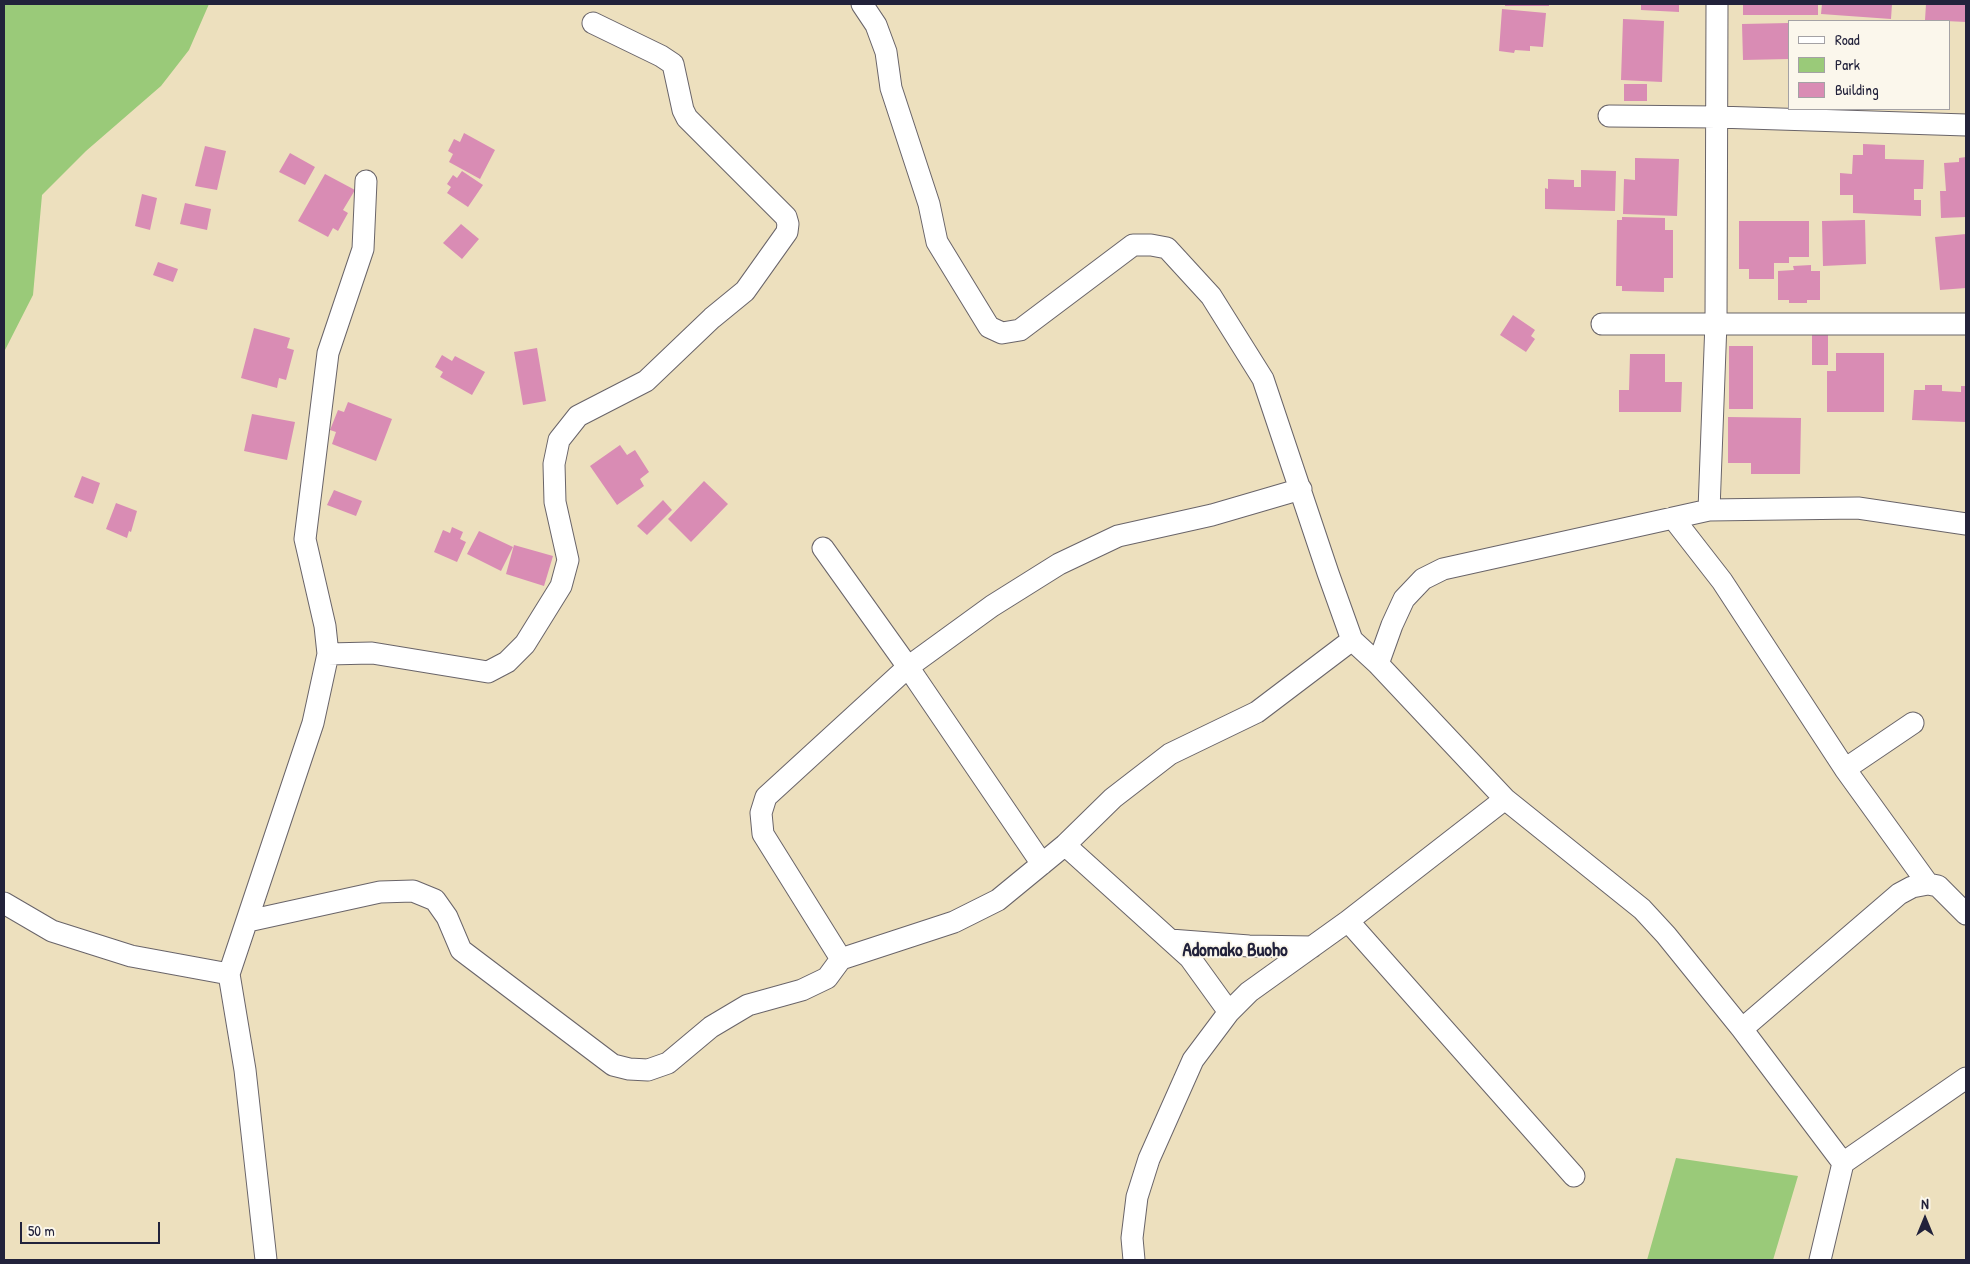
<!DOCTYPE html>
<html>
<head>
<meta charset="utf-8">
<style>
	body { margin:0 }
	#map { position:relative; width:1970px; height:1264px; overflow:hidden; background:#ede0be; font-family:"Patrick Hand",sans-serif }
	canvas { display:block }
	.frame { position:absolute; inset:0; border:5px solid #22223b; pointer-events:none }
	.legend { position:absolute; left:1788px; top:20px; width:162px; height:90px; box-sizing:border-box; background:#fbf7ec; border:1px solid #a4a2a5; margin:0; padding:6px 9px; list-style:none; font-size:15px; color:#22223b }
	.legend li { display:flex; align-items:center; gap:10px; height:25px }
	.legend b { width:25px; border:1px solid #a4a2a5 }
	.north { position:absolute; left:1900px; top:1194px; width:50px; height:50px; -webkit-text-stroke:4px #fbf7ec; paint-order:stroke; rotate:0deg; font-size:14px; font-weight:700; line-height:20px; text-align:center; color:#22223b }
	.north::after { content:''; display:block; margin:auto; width:18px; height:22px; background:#22223b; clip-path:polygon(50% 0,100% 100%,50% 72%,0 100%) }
	.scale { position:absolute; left:20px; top:1222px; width:140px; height:22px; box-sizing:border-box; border:2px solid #22223b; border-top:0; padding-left:6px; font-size:15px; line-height:18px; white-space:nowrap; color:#22223b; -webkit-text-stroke:4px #fbf7ec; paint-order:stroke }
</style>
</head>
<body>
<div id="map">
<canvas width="1970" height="1264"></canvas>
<div class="frame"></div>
<ul class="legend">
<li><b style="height:6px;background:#fff"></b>Road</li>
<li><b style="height:14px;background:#9aca79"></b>Park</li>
<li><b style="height:14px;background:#d98cb4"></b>Building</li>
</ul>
<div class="north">N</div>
<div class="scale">50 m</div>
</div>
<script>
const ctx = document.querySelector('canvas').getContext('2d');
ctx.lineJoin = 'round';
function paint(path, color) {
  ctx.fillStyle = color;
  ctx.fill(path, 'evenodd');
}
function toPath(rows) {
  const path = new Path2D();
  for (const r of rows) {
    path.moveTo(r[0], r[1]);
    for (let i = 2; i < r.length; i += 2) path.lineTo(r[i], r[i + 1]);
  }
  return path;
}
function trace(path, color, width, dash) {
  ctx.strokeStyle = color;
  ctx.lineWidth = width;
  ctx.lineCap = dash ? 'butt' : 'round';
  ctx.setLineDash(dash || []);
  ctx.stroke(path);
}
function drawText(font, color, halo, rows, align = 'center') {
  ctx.font = font + ' "Patrick Hand",sans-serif';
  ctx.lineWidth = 4;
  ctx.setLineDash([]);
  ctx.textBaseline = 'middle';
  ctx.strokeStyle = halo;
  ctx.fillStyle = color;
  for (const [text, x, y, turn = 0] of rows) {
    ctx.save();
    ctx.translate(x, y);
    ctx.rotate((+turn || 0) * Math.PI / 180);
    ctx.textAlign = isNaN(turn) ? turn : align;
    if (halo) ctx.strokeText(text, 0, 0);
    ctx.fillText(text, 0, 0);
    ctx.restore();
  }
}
const green = toPath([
	[4,4,209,4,189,50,161,86,86,151,42,195,33,295,4,352],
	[1676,1158,1798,1176,1773,1260,1647,1260]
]);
const building = toPath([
	[1505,4,1549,4,1549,6,1505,6],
	[1641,4,1679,4,1679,12,1641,10],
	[1743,4,1818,4,1818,15,1743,15],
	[1822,4,1892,4,1891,19,1821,14],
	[1926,4,1966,4,1966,22,1925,20],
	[1502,9,1546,13,1543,47,1530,46,1530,51,1515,50,1514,53,1499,51],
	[1623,19,1664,21,1662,82,1621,80],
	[1789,23,1789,59,1743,60,1742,24],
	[1624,84,1647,84,1647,101,1624,101],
	[464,133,495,150,480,179,449,162,453,154,448,151,454,139,460,142],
	[1863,144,1885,145,1885,159,1924,160,1923,189,1914,189,1914,200,1921,200,1921,216,1853,213,1853,195,1840,195,1840,173,1852,174,1853,155,1863,155],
	[205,146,226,151,217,190,195,186],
	[290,153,315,167,305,185,279,172],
	[1966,157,1966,217,1941,218,1940,191,1946,191,1944,163,1959,162,1959,158],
	[1635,158,1679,159,1677,216,1623,214,1624,179,1635,180],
	[1581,170,1616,171,1615,211,1545,209,1545,188,1548,189,1548,179,1574,180,1574,187,1581,187],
	[462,171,483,185,468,207,447,193,451,187,447,184,453,175,457,178],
	[325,174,355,190,343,210,348,213,338,231,333,228,328,237,298,221],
	[142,194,157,198,150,230,135,226],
	[185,203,211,209,207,230,180,224],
	[1622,217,1665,218,1665,230,1673,230,1673,278,1664,278,1664,292,1622,291,1622,286,1616,286,1617,220,1622,220],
	[1865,220,1866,264,1823,266,1822,221],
	[1739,221,1809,221,1809,257,1789,257,1789,263,1774,263,1774,279,1749,279,1749,269,1739,269],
	[461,224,479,239,462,259,443,243],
	[1966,234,1966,288,1940,290,1935,237],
	[158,262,178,269,173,282,153,275],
	[1811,265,1811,271,1820,271,1820,300,1807,300,1807,303,1789,303,1789,300,1778,300,1778,271,1794,270,1793,266],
	[1513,315,1535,330,1531,336,1535,339,1526,352,1500,335],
	[254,328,290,338,287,348,294,350,286,380,279,378,277,388,241,378],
	[1812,330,1828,330,1828,365,1812,365],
	[1729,346,1753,346,1753,409,1729,409],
	[537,348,546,401,523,405,514,352],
	[1836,353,1884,353,1884,412,1827,412,1827,371,1836,371],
	[1630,354,1665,354,1665,382,1682,382,1681,412,1619,412,1619,390,1629,390],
	[442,355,452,361,455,356,485,372,472,395,440,377,443,372,435,367],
	[1925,385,1942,385,1942,391,1961,392,1961,386,1966,386,1966,422,1912,420,1914,390,1925,390],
	[348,402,392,419,376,461,332,444,336,432,330,430,338,410,344,412],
	[252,414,295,422,287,460,244,451],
	[1728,417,1801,418,1800,474,1751,474,1751,463,1728,463],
	[620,445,627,455,635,450,649,472,640,479,644,486,617,505,590,466],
	[82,476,100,483,93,504,74,497],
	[704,481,728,504,691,542,668,519],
	[334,490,362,501,356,516,327,505],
	[663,500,672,510,647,535,637,526],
	[116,503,137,511,131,532,129,531,127,538,106,529],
	[452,527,463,532,460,539,466,542,457,562,434,552,443,530,450,533],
	[479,531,513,547,501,571,467,554],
	[514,545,553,556,544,586,506,574]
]);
const minor = toPath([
	[862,4,876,25,886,52,891,88,929,204,937,242,989,327,1002,333,1020,330,1133,245,1151,245,1167,248,1211,296,1263,379,1328,573,1352,640,1378,664,1505,799,1642,909,1666,935,1742,1029,1843,1163,1820,1260],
	[1609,116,1717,117,1966,125],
	[1602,324,1966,324],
	[1709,510,1716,322,1717,4],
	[1673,518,1722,581,1845,769,1928,884],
	[823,548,908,667,1042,864],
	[328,654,372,653,488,672,507,662,525,644,561,586,568,560,555,502,554,464,559,440,578,416,646,381,712,318,745,291,787,232,788,224,786,217,687,118,683,110,673,64,661,56,593,23],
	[1378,664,1392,625,1404,599,1423,579,1443,569,1709,510,1858,508,1966,524],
	[1845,769,1913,723],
	[1065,845,1190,958,1229,1012],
	[4,903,52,931,131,956,229,974,245,1070,266,1260],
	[248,921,380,892,413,891,435,900,447,917,461,950,613,1065,629,1069,648,1070,668,1063,711,1027,748,1005,802,990,827,978,841,959,954,922,998,900,1065,845,1113,798,1170,754,1257,712,1352,640],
	[1348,921,1574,1176],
	[1170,940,1249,946,1312,947],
	[841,959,763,834,761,813,766,797,908,667,992,606,1059,564,1118,536,1212,515,1301,489],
	[229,974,313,723,328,654,325,626,305,539,328,353,363,249,366,181],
	[1742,1029,1899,894,1912,887,1928,884,1938,886,1966,914],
	[1843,1163,1966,1078],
	[1134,1260,1132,1238,1137,1197,1149,1159,1193,1060,1229,1012,1249,992,1348,921,1505,799]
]);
const quarterNames = [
	["Adomako Buoho",1235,951]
];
paint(green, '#9aca79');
paint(building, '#d98cb4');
trace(minor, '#696469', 23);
trace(minor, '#fff', 21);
drawText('bold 19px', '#22223b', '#fbf7ec', quarterNames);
</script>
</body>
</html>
